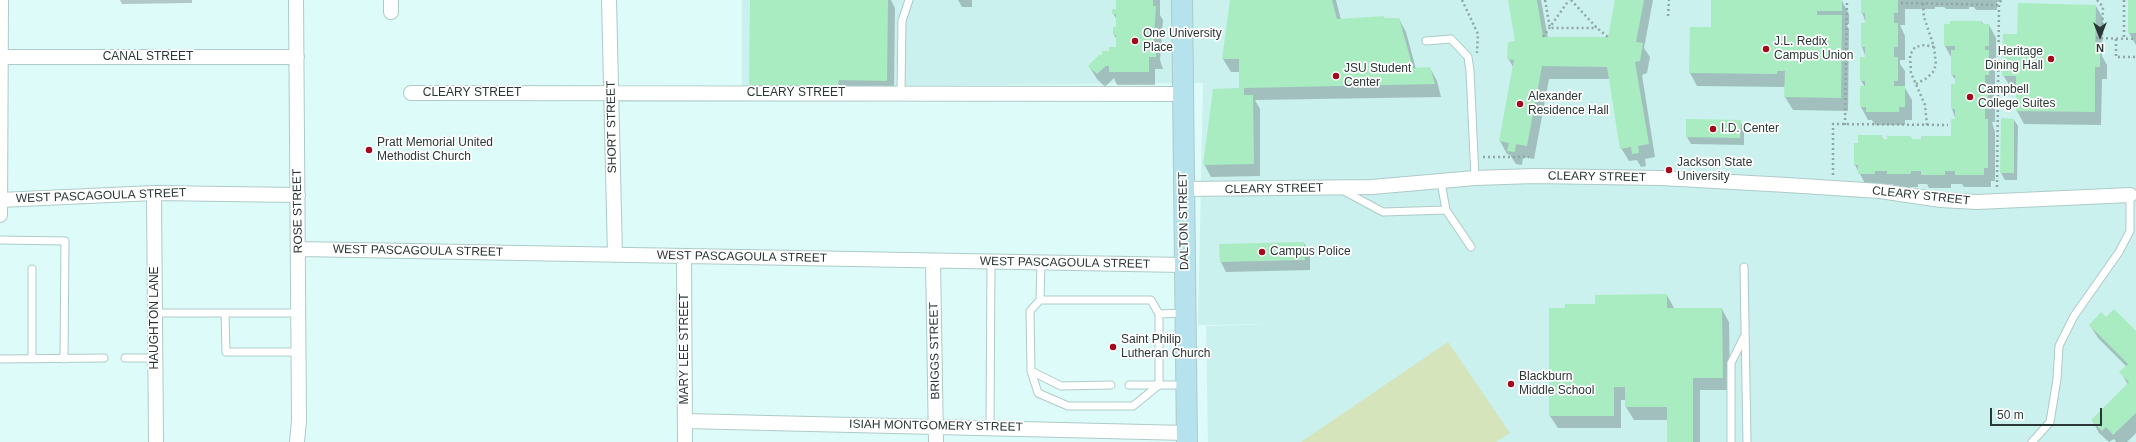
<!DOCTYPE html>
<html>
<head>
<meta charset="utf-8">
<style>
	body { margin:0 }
	#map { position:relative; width:2136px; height:442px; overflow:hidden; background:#ddfbf8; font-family:Helvetica,sans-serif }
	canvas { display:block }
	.north { position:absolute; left:2080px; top:16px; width:40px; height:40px; -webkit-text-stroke:3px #fff; paint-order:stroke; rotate:180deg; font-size:11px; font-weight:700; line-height:16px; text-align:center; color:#2b3736 }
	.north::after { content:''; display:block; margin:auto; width:14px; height:18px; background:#2b3736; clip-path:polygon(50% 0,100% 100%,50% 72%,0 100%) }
	.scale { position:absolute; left:1990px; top:408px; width:112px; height:18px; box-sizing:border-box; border:2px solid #2b3736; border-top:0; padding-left:5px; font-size:12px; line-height:14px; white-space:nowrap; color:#2b3736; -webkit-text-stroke:3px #fff; paint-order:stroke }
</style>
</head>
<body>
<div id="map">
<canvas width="2136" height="442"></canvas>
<div class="north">N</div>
<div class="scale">50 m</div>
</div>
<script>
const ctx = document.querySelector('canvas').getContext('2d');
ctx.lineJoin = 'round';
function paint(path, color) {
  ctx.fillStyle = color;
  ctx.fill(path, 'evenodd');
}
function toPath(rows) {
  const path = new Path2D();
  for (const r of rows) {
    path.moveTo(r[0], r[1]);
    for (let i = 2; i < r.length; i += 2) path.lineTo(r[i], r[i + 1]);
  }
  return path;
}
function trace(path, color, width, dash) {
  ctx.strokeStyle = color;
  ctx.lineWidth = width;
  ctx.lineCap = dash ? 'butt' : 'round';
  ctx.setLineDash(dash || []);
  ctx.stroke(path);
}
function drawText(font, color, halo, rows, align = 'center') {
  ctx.font = font + ' Helvetica,sans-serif';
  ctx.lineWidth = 3.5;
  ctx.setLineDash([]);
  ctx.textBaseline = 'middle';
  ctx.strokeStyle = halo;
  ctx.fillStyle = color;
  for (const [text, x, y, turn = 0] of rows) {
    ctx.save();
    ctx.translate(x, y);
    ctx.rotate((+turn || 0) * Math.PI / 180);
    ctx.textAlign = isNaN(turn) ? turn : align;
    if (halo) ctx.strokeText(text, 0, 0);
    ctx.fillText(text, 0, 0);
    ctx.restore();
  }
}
const built = toPath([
	[742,0,2136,0,2136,442,1208,442,1206,326,1285,324,1198,325,1203,83,742,87]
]);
const green = toPath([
	[1448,342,1510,433,1496,442,1301,442]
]);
const shadow = toPath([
	[120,0,192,0,192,3,122,4],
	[751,0,891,0,895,8,894,93,758,98,750,85],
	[958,0,972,0,972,7,962,7],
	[1117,0,1160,0,1160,15,1163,20,1160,60,1163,69,1155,69,1155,85,1117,85,1114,78,1105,87,1097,79,1089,66,1117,48,1117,40,1114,35,1117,28,1117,20,1113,13,1117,10],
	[1231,0,1336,0,1341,20,1384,17,1385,19,1399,19,1406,32,1416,69,1430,68,1437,81,1441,97,1255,100,1260,109,1260,176,1211,177,1204,164,1240,89,1240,72,1231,72,1223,59],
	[1509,0,1541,0,1548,38,1609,38,1616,0,1653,0,1644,48,1650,57,1647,73,1642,75,1655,157,1645,159,1646,166,1641,167,1637,160,1629,161,1621,148,1610,79,1549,79,1534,159,1523,157,1522,165,1516,164,1510,155,1507,154,1500,141,1513,67,1508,58,1516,42],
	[1712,0,1842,1,1849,14,1849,24,1846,24,1849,29,1848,111,1793,110,1785,97,1785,87,1697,86,1690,73,1712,28],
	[1862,0,2001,0,2001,2,1997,2,1997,10,1976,10,1974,7,1969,7,1969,9,1946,9,1944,7,1935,7,1935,9,1905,9,1905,25,1900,25,1905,36,1905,60,1900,60,1900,64,1905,71,1905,88,1912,100,1912,120,1905,120,1905,125,1875,125,1872,120,1868,120,1861,107,1861,87,1865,87,1861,81,1861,58,1866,58,1862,47,1862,24,1866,24,1862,12],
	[2129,0,2136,0,2136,45,2129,33],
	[2096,6,2103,18,2102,56,2107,65,2107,79,2102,79,2101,125,2024,124,2017,111,2017,88,2011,88,2003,75,2018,35],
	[1982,22,1984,25,1989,25,1996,38,1996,59,1992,59,1995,64,1995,88,1992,88,1995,98,1995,122,1992,122,1995,132,1995,181,1991,181,1991,187,1964,187,1962,184,1951,184,1951,188,1929,188,1927,184,1918,184,1918,187,1895,187,1893,184,1881,184,1881,187,1867,187,1855,165,1855,144,1881,136,1884,140,1911,137,1912,140,1952,137,1956,120,1952,109,1956,81,1952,75,1952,59,1945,46],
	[2014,120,2018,126,2017,180,2005,180,2001,173],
	[1740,121,1744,128,1744,145,1691,144,1687,137],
	[1304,243,1310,253,1310,270,1226,272,1221,262],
	[1667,295,1674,308,1722,309,1729,322,1730,390,1700,390,1700,442,1668,442,1668,420,1634,420,1626,407,1626,400,1621,400,1621,428,1558,428,1550,416,1566,309],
	[2106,319,2136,333,2136,433,2127,442,2116,442,2114,439,2109,442,2099,433,2092,420,2128,385,2121,372,2127,367,2098,338,2090,325]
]);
const building = toPath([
	[750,0,888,0,887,81,839,80,838,86,749,85],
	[1116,0,1153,0,1153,6,1156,6,1153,51,1156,51,1156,57,1149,57,1149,72,1109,72,1109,66,1106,66,1097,74,1088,66,1099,55,1102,55,1102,51,1109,51,1109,47,1116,47,1116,35,1113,35,1113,27,1116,27,1116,14,1112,14,1112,9,1116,9],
	[1230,0,1332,0,1337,19,1384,16,1384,18,1399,18,1413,68,1430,67,1435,84,1244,88,1244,95,1253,95,1254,164,1203,165,1213,89,1239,88,1239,59,1222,59],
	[1508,0,1537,0,1543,37,1608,37,1615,0,1644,0,1636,42,1643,43,1640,61,1635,62,1649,144,1638,146,1639,153,1632,154,1631,147,1620,149,1607,67,1542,66,1527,146,1516,144,1515,152,1507,151,1509,143,1499,141,1514,60,1507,59,1508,42,1515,41],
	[1711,0,1842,0,1842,11,1817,11,1817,15,1842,15,1841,98,1784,97,1785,71,1777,71,1777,74,1689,73,1690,27,1711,27],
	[1861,0,1898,0,1898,13,1894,13,1894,23,1898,23,1898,47,1894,47,1894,57,1898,57,1898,81,1894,81,1894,86,1905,86,1905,107,1899,107,1899,112,1866,112,1866,107,1860,107,1860,86,1865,86,1865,81,1860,81,1860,57,1865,57,1865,47,1861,47,1861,23,1865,23,1865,13,1861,13],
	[2128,0,2136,0,2136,33,2128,33],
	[2018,3,2096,5,2095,51,2100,51,2100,67,2095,67,2095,112,2016,111,2016,76,2002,76,2003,34,2017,34],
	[1950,21,1982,21,1982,24,1989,24,1989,46,1985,46,1985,50,1989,50,1989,75,1985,75,1985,84,1988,84,1988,109,1985,109,1985,119,1988,119,1988,168,1984,168,1984,175,1955,175,1955,171,1945,171,1945,175,1921,175,1921,171,1911,171,1911,174,1887,174,1887,171,1875,171,1875,174,1858,174,1858,165,1854,165,1854,143,1858,143,1858,135,1882,135,1882,139,1887,139,1887,136,1911,136,1911,139,1921,139,1921,136,1951,136,1951,119,1955,119,1955,109,1951,109,1951,84,1955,84,1955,75,1951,75,1951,50,1955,50,1955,46,1944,46,1944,24,1950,24],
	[2001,118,2014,119,2014,173,2000,173],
	[1686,119,1741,120,1740,138,1686,137],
	[1304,242,1305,260,1220,262,1219,244],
	[1667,294,1667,308,1722,308,1723,378,1693,378,1693,442,1667,442,1667,407,1625,407,1625,387,1614,387,1614,416,1549,416,1549,308,1565,308,1565,304,1595,304,1595,295],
	[2114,309,2136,331,2136,413,2113,435,2106,427,2102,431,2091,420,2129,382,2119,372,2128,364,2089,325,2101,312,2106,317]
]);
const path = toPath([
	[1462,0,1478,34,1477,53],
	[1545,0,1550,28,1597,28],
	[1571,0,1597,28,1608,37],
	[2097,0,2103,7,2102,39],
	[2124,0,2124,39],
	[1901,3,1999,5],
	[1668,16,1669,0],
	[1543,37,1569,0],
	[2096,38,2136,39],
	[2116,39,2116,57,2136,57],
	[1916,84,1927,78,1933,72,1936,65,1934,47,1924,17,1923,3],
	[1845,125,1847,0],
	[1927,125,1925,105,1911,73,1910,55,1915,47,1925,45,1934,47],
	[1483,157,1529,157],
	[1833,175,1833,124,1948,125],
	[1997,187,1999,5,2001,0]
]);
const lane = toPath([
	[1426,41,1451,39,1468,57,1470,71,1475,178],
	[901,93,902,21,909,0],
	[1441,182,1446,210,1471,247],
	[1342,190,1383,212,1446,210],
	[0,240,65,241,64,359],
	[1041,263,1040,300,1030,311,1031,371,1038,393,1068,406,1133,406,1159,385],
	[1744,267,1747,442],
	[32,269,32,359],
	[1040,300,1151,300,1159,314,1159,385,1186,385],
	[154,313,299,313],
	[225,313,226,352,299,352],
	[1159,314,1185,313],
	[125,358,155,358],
	[0,359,104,358],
	[1031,371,1061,386,1111,385],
	[1129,385,1159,385],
	[990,427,991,262],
	[1731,442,1731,363,1744,337],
	[2032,442,2050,422,2057,379,2059,346,2074,316,2119,252,2130,231,2130,195]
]);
const street = toPath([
	[296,0,299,421,297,442],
	[391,0,391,12],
	[609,0,615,255],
	[0,57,297,57],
	[411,93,1182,94],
	[1183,189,1372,187,1475,178,1534,176,1661,178,1787,185,1880,191,1941,200,1977,202,2130,195],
	[154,193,156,442],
	[0,200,154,193,298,195],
	[0,215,1,0],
	[299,249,1184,265],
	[684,256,685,442],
	[933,261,936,442],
	[685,421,1187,433]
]);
const secondary = toPath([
	[1182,0,1187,442]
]);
const markers = [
	[1135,41,4,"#a40a1d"],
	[1766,49,4,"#a40a1d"],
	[2051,59,4,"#a40a1d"],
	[1336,76,4,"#a40a1d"],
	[1970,97,4,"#a40a1d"],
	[1520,104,4,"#a40a1d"],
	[1713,129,4,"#a40a1d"],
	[369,150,4,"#a40a1d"],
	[1669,170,4,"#a40a1d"],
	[1262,252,4,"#a40a1d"],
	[1113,347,4,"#a40a1d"],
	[1511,384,4,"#a40a1d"]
];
const poiNames = [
	["One University",1143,34],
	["Place",1143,48],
	["J.L. Redix",1774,42],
	["Campus Union",1774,56],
	["Heritage",2043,52,"right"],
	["Dining Hall",2043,66,"right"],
	["JSU Student",1344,69],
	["Center",1344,83],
	["Campbell",1978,90],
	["College Suites",1978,104],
	["Alexander",1528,97],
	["Residence Hall",1528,111],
	["I.D. Center",1721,129],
	["Pratt Memorial United",377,143],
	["Methodist Church",377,157],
	["Jackson State",1677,163],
	["University",1677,177],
	["Campus Police",1270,252],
	["Saint Philip",1121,340],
	["Lutheran Church",1121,354],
	["Blackburn",1519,377],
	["Middle School",1519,391]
];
const streetNames = [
	["CANAL STREET",148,57],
	["CLEARY STREET",472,93],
	["CLEARY STREET",796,93],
	["SHORT STREET",612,127,-91],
	["CLEARY STREET",1597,177,1],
	["CLEARY STREET",1274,189,-1],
	["WEST PASCAGOULA STREET",101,196,-2],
	["CLEARY STREET",1921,196,6],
	["ROSE STREET",298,211,-91],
	["DALTON STREET",1184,221,-91],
	["WEST PASCAGOULA STREET",418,251,1],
	["WEST PASCAGOULA STREET",742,257,1],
	["WEST PASCAGOULA STREET",1065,263,1],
	["HAUGHTON LANE",155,318,-90],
	["MARY LEE STREET",685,349,-90],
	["BRIGGS STREET",935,351,-91],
	["ISIAH MONTGOMERY STREET",936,426,1]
];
paint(built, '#caf1ed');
paint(green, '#d5e4bb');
paint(shadow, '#0003');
paint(building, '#a9ecc2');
trace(lane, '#aecbc8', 9);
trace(street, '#aecbc8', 16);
trace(secondary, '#aecbc8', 22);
trace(path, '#90a6a4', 2.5, [2, 3]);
trace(lane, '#fff', 7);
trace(street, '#fff', 14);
trace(secondary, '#b5e2ed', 20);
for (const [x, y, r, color] of markers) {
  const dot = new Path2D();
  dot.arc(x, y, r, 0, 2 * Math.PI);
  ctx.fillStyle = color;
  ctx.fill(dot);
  trace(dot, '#fff', 1.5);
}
drawText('12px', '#2b3736', '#fff', poiNames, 'left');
drawText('12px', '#2b3736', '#fff', streetNames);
</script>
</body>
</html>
